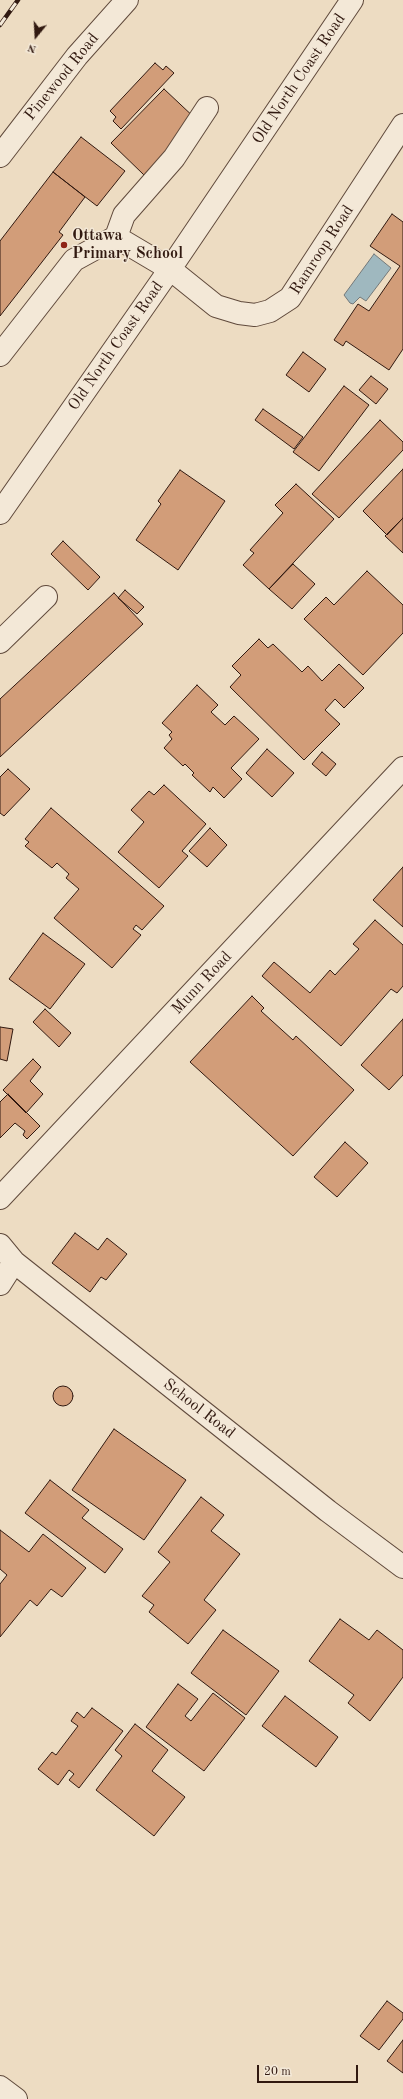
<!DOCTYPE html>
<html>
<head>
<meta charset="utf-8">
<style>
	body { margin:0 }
	#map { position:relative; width:403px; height:2099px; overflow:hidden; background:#eddcc2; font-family:"Old Standard TT",serif }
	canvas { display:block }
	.north { position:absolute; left:16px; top:16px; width:40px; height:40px; -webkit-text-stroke:3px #f3e8d7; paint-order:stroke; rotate:198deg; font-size:11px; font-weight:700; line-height:16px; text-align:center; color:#311910 }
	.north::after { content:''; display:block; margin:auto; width:14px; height:18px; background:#311910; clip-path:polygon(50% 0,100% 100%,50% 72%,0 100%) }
	.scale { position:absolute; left:257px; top:2065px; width:101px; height:18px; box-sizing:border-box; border:2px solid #311910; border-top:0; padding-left:5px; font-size:12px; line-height:14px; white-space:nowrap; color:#311910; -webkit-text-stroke:3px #f3e8d7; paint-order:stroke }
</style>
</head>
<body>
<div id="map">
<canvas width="403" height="2099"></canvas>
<div class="north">N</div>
<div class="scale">20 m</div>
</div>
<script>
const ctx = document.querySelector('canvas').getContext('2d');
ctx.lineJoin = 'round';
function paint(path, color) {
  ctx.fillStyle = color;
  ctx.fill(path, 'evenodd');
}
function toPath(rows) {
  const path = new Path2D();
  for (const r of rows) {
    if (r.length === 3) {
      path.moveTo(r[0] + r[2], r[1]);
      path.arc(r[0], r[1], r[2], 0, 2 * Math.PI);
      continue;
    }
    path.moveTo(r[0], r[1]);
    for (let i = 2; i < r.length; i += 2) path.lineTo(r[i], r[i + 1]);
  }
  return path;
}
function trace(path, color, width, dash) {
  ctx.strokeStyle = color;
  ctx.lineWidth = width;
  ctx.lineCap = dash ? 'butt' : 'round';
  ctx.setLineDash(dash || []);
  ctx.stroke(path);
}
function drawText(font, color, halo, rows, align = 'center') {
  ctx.font = font + ' "Old Standard TT",serif';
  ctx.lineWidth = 3;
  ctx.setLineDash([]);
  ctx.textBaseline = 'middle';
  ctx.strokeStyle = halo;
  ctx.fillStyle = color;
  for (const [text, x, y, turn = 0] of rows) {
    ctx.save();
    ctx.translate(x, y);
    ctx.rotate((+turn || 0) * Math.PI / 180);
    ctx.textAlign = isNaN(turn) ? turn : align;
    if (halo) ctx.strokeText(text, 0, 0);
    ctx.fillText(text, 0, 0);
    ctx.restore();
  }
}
const water = toPath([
	[374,254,391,268,366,301,360,297,353,304,350,303,344,295,374,254]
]);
const building = toPath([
	[155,63,163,70,166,66,174,73,121,129,113,121,116,117,110,111,155,63],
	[164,89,197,120,144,175,111,143,164,89],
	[81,137,125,171,97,206,53,172,81,137],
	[53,172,85,197,59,232,63,235,0,316,0,241,53,172],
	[392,214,403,222,403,349,389,370,346,341,343,346,334,340,358,304,369,311,400,266,370,246,392,214],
	[303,352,326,369,309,392,286,375,303,352],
	[371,376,388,389,376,404,359,390,371,376],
	[344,386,369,405,319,471,293,452,344,386],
	[263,409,303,437,294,449,255,420,263,409],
	[380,420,403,442,403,450,339,518,312,494,380,420],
	[403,469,403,518,387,535,363,511,403,469],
	[180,470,225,501,178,570,136,540,161,504,158,501,180,470],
	[296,484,334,519,269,589,243,565,254,553,250,550,283,513,275,505,296,484],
	[403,518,403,553,385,536,403,518],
	[63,541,100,577,88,590,51,554,63,541],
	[293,564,315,584,292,609,269,589,293,564],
	[367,571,403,605,403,633,363,675,304,619,326,597,334,605,367,571],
	[125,590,144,607,137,614,118,598,125,590],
	[114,593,143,624,0,757,0,699,114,593],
	[259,639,268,648,273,644,302,672,308,666,322,681,339,664,364,688,344,708,335,699,325,710,340,724,304,760,230,687,241,675,232,666,259,639],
	[197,685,218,705,211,712,225,725,234,716,259,739,231,768,242,779,224,798,213,787,210,792,192,775,194,773,185,764,183,766,164,748,172,739,169,735,172,732,162,723,197,685],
	[267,749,294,773,272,797,246,773,267,749],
	[322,752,336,764,326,776,312,764,322,752],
	[8,769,30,789,4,816,0,813,0,777,8,769],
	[164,785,206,824,182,851,188,856,159,888,118,852,144,822,131,810,149,791,154,795,164,785],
	[51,808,164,906,142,930,136,925,133,929,141,935,112,968,54,918,79,889,66,878,69,874,57,863,52,868,25,846,29,842,25,839,51,808],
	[210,828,227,845,207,867,189,851,210,828],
	[403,867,403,927,373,900,403,867],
	[375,920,403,945,403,986,397,993,391,989,341,1046,262,976,274,962,310,993,330,970,335,975,359,949,353,944,375,920],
	[43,933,85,964,50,1009,9,979,43,933],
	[252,996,264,1008,261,1011,293,1040,296,1036,354,1090,293,1156,190,1062,252,996],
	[45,1009,71,1033,59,1047,33,1022,45,1009],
	[403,1019,403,1075,389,1090,361,1065,403,1019],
	[0,1027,13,1029,7,1061,0,1059,0,1027],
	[33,1059,41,1067,30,1081,43,1094,26,1113,3,1090,33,1059],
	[8,1094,40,1126,27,1139,23,1135,25,1131,15,1123,0,1138,0,1102,8,1094],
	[345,1142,368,1163,337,1197,314,1177,345,1142],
	[75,1233,98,1250,107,1238,127,1254,106,1280,101,1277,90,1292,52,1263,75,1233],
	[63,1396,10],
	[114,1429,186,1480,144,1540,72,1490,114,1429],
	[50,1480,89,1510,82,1518,123,1549,105,1573,25,1513,50,1480],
	[201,1497,224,1515,211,1531,240,1554,204,1600,216,1610,188,1644,149,1612,154,1605,142,1596,170,1562,158,1552,201,1497],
	[0,1530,29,1552,43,1534,86,1568,62,1597,51,1589,37,1606,30,1600,0,1637,0,1584,7,1575,0,1569,0,1530],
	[340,1619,369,1640,377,1630,403,1650,403,1677,370,1721,348,1703,354,1695,309,1661,340,1619],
	[223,1630,279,1671,246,1715,191,1673,223,1630],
	[178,1684,198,1699,185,1716,191,1721,213,1693,245,1718,204,1771,146,1727,178,1684],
	[285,1696,338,1737,316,1767,262,1726,285,1696],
	[92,1708,123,1731,79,1788,69,1780,74,1774,69,1770,58,1785,38,1769,52,1752,56,1755,78,1726,71,1721,77,1712,84,1718,92,1708],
	[135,1724,168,1750,152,1771,185,1797,154,1836,96,1790,122,1756,115,1750,135,1724],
	[387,2001,403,2013,403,2019,379,2050,360,2036,387,2001],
	[403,2040,403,2073,387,2061,403,2040]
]);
const minor = toPath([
	[0,156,77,56,127,0],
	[116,237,124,215,174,158,207,108],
	[0,355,74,260,116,237,170,269,216,306,239,313,255,315,270,311,290,298,403,125],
	[0,513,170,269,352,0],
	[0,642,46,597],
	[0,1198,403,768],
	[0,1245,14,1262,328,1511,403,1567],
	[0,1284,14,1262],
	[0,2087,16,2099]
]);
const rail = toPath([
	[0,25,18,0]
]);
const markers = [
	[64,245,4,"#8f2418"]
];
const streetNames = [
	["Pinewood Road",62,77,-51],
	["Old North Coast Road",299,79,-56],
	["Ramroop Road",322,250,-57],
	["Old North Coast Road",116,346,-55],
	["Munn Road",202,983,-47],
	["School Road",199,1409,38]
];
const poiNames = [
	["Ottawa",72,236],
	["Primary School",72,254]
];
paint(water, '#9fb8bf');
trace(water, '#737879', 1);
paint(building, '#d29d79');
trace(building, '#311910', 1);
trace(minor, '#604a3c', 24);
trace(minor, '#f3e8d7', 22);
trace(rail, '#311910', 4.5);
trace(rail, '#f3e8d7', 3, [9]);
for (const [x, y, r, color] of markers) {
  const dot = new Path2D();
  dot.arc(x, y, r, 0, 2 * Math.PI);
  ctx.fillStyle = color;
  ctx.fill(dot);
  trace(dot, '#f3e8d7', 1.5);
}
drawText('16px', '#311910', '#f3e8d7', streetNames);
drawText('bold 16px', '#311910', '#f3e8d7', poiNames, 'left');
</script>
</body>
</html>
